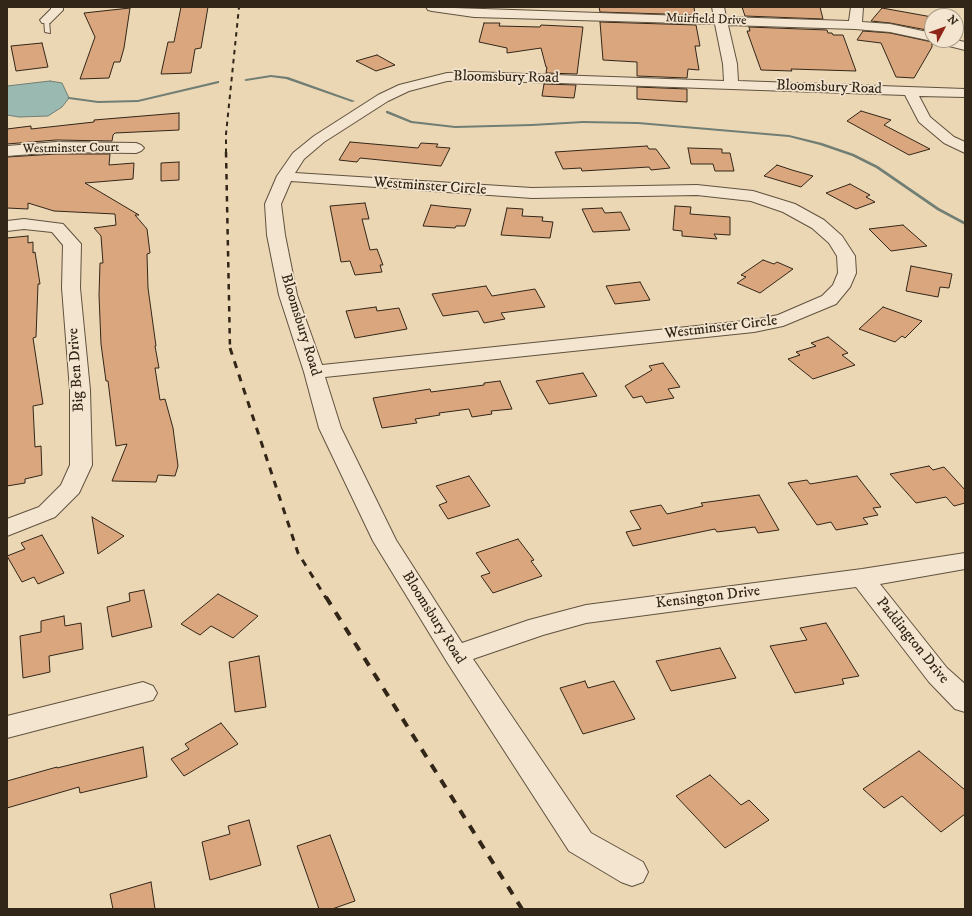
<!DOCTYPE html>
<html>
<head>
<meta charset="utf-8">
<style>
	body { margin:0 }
	#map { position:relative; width:972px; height:916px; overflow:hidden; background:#ecd7b5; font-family:"IM FELL DW Pica",serif }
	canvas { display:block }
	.frame { position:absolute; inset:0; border:8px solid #322618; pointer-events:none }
	.north { position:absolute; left:924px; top:8px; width:40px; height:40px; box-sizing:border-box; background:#f3e5cf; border:1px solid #a69986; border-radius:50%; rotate:49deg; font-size:11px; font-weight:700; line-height:16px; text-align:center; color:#322618 }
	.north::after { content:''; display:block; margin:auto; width:14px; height:18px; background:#8f2418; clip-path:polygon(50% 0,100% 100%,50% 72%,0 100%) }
</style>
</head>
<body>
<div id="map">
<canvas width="972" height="916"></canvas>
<div class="frame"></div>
<div class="north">N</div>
</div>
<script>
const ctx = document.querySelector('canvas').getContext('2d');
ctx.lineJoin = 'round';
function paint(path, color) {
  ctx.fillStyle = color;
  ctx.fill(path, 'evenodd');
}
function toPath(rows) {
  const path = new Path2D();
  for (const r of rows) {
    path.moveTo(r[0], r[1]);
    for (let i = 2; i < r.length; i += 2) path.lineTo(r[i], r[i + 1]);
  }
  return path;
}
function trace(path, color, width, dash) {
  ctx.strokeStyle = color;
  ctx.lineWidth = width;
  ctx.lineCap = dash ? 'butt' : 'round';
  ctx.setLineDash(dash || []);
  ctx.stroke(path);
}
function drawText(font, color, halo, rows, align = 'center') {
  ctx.font = font + ' "IM FELL DW Pica",serif';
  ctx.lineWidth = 3.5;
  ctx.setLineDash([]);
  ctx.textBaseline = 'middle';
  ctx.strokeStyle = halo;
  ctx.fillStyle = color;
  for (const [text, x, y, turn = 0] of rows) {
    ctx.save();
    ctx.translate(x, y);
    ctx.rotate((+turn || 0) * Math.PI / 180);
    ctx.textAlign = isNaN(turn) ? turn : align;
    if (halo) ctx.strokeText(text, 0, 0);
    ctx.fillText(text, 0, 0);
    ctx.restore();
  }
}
const water = toPath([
	[50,81,62,83,69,98,62,107,48,116,19,117,7,115,7,86,50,81]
]);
const stream = toPath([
	[271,75,288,77,355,101,352,102,286,79,271,77,246,81,244,80,246,79,271,75],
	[218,81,219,81,219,83,138,102,98,103,69,99,67,98,69,97,98,101,138,100,218,81],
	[386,111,388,111,412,121,455,126,532,124,583,121,638,122,789,135,822,143,854,154,878,166,939,208,965,222,965,225,937,210,876,168,852,156,820,145,789,137,638,124,583,123,532,126,455,128,411,123,386,113,386,111]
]);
const building = toPath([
	[181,7,208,7,201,48,195,49,191,73,161,74,168,42,174,42,181,7],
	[599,7,694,7,695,15,600,12,599,7],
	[742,7,820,7,823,19,745,16,742,7],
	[130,8,124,48,120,62,114,62,109,78,80,79,95,37,84,13,130,8],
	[882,8,932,17,932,31,890,23,871,21,882,8],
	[600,22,696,25,700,46,695,46,699,70,688,69,687,78,637,76,637,62,603,60,600,22],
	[484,23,500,23,499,26,540,27,541,25,583,27,577,74,546,73,547,67,546,67,541,48,507,53,507,48,479,42,484,23],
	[749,27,827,30,828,33,832,33,833,35,843,35,856,71,791,69,792,71,761,70,747,31,750,31,749,27],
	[863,31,890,33,932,42,932,47,914,78,896,77,881,43,857,40,863,31],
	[42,43,48,67,16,71,11,46,42,43],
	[377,55,395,65,376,71,356,61,377,55],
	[544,84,576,85,574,98,542,96,544,84],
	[637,87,687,89,687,102,637,99,637,87],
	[861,111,891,120,884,125,930,149,909,155,847,121,861,111],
	[179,113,179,130,115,133,113,135,112,141,56,140,7,144,7,129,31,126,31,129,94,122,94,120,179,113],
	[350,142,418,148,421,143,438,144,436,147,450,148,441,166,360,158,357,162,339,160,350,142],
	[647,146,649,149,656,149,670,168,651,170,649,167,582,171,581,168,563,169,555,152,647,146],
	[688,148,722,149,722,153,730,153,734,171,715,171,713,164,691,164,688,148],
	[56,154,110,154,109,165,134,163,133,179,85,183,139,215,135,215,147,229,150,253,147,254,148,288,156,346,155,346,159,368,155,368,160,400,165,399,173,428,178,466,175,476,158,475,156,482,112,481,127,444,116,446,108,381,106,381,101,344,99,295,100,263,103,263,101,236,94,228,116,225,115,214,54,211,28,203,28,209,7,208,7,157,56,154],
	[179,162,179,180,161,181,161,163,179,162],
	[777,165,792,170,813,176,801,187,764,176,777,165],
	[850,184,870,195,866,197,875,202,856,209,826,193,850,184],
	[365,203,369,219,362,219,370,250,377,249,383,265,380,265,382,272,355,275,350,261,341,262,330,206,365,203],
	[431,205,448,207,471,209,465,226,456,226,455,228,423,226,431,205],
	[675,206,691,207,690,214,730,217,730,235,714,234,717,239,682,236,682,231,673,230,675,206],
	[507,208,523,209,522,216,543,217,542,221,553,222,550,238,501,235,507,208],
	[602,208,605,213,621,212,630,230,593,232,582,209,602,208],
	[903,225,927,246,891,251,869,229,903,225],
	[28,236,28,243,33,242,33,253,35,252,40,284,38,284,36,337,33,338,43,404,33,406,35,447,41,446,42,475,25,479,25,483,7,486,7,238,28,236],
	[763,260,774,264,777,262,793,269,760,293,737,283,746,277,741,275,763,260],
	[911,266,952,274,949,288,940,287,938,297,906,291,911,266],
	[640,282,650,300,615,304,606,286,640,282],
	[486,286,492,296,535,289,545,307,501,313,505,319,484,323,478,311,443,316,432,294,486,286],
	[376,307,377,311,399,308,407,329,355,338,346,311,376,307],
	[883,307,922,321,905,338,902,336,895,342,859,329,883,307],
	[828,337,848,353,842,355,855,365,813,379,788,359,800,355,796,352,816,346,811,343,828,337],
	[663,363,680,387,668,389,674,398,646,403,642,396,633,398,625,386,652,370,649,366,663,363],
	[583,373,597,396,549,404,536,381,583,373],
	[500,381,512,409,491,411,492,414,472,417,469,409,439,413,440,415,415,419,417,423,382,428,373,398,430,389,431,392,484,385,484,383,500,381],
	[929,466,933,470,944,467,965,490,965,503,954,506,946,497,916,503,890,474,929,466],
	[469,476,490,506,448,519,439,505,447,502,436,486,469,476],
	[857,476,881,507,873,508,878,515,863,518,868,524,836,530,831,522,817,525,788,483,807,480,810,484,857,476],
	[759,495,779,530,758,533,755,527,717,532,715,529,633,546,626,532,641,529,630,511,661,505,667,514,703,506,701,503,759,495],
	[92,517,124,536,98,554,92,517],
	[42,535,64,573,38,584,34,577,22,582,7,556,25,549,21,543,42,535],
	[518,539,534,560,531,561,542,576,493,593,481,576,490,573,476,553,518,539],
	[144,590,152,627,112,637,107,607,130,601,129,593,144,590],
	[218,594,258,616,233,638,211,626,200,635,181,624,218,594],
	[64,616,65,626,81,623,83,649,49,656,50,672,23,678,20,636,41,632,41,621,64,616],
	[826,623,859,676,842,679,844,684,795,693,770,646,807,640,800,628,826,623],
	[720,648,736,678,671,691,656,661,720,648],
	[259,656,266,707,235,712,229,662,259,656],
	[585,681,588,688,614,681,635,719,583,734,560,688,585,681],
	[221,723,238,744,184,776,171,759,189,749,185,744,221,723],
	[143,747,147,777,80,793,79,787,7,808,7,781,57,767,57,768,143,747],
	[919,751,965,790,965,814,941,832,902,796,884,808,863,789,919,751],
	[710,775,741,805,749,800,769,820,725,848,676,796,710,775],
	[249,820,261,865,210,880,202,842,230,834,228,826,249,820],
	[330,835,355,901,332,909,319,909,297,846,330,835],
	[151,882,155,909,113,909,110,894,151,882]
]);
const lane = toPath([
	[44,19,49,20,50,33,45,32,44,19]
]);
const street = toPath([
	[51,7,63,7,63,10,50,23,42,23,40,20,51,9,51,7],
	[426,7,714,17,712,7,724,7,726,17,849,21,851,7,863,7,862,22,890,24,932,33,932,40,935,40,932,41,890,32,855,29,728,25,737,64,738,81,965,89,965,97,919,96,930,117,954,137,965,142,965,153,944,143,919,122,905,95,471,80,447,81,409,91,388,101,324,142,304,159,295,173,532,188,697,185,753,191,795,204,824,220,842,236,855,256,856,273,850,287,836,304,783,326,754,332,325,377,341,428,396,540,462,643,529,620,586,605,862,569,965,553,965,569,880,584,947,668,965,684,965,712,955,709,929,682,856,587,586,623,543,635,473,659,591,833,643,862,648,872,643,882,632,886,621,882,569,851,447,662,373,541,319,428,304,372,279,295,267,235,265,204,277,176,293,153,314,136,378,95,399,85,447,73,471,72,724,81,723,64,715,24,474,17,432,11,428,10,426,7],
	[291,181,532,198,697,195,751,201,783,212,812,228,829,243,837,256,838,273,833,285,822,296,778,315,754,320,322,365,297,295,285,235,281,204,291,181],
	[936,40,956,40,965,42,965,50,937,43,936,40],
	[56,142,136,143,141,145,144,148,141,151,136,153,56,152,7,156,7,146,56,142],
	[24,219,63,224,81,244,80,288,90,390,92,465,79,493,55,517,7,536,7,519,39,507,61,485,70,465,70,390,62,288,63,245,52,232,24,229,7,231,7,221,24,219],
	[143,682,153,686,157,693,153,700,7,738,7,716,143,682]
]);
const railFar3 = toPath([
	[226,153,226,134,239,7]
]);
const railFar2 = toPath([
	[226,152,230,349]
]);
const railFar1 = toPath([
	[230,348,298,553,326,598]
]);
const rail = toPath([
	[326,597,522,909]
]);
const farStreetnames = [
	["Muirfield Drive",706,20,2],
	["Westminster Court",71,149,-1]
];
const streetNames = [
	["Bloomsbury Road",506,78,1],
	["Bloomsbury Road",829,88,2],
	["Westminster Circle",430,187,4],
	["Bloomsbury Road",300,325,73],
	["Westminster Circle",721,328,-7],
	["Big Ben Drive",77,370,-94],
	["Kensington Drive",708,598,-7],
	["Bloomsbury Road",433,618,58],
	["Paddington Drive",912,641,51]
];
paint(water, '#99b9b1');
trace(water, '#707e74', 1);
paint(stream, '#707e74');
paint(building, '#daa67e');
trace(building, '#322618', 1);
trace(lane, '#60523f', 2);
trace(street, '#60523f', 2);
paint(lane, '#f3e5cf');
paint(street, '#f3e5cf');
trace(railFar3, '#322618', 2, [4.5, 4.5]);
trace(railFar2, '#322618', 2.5, [5.5, 5.5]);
trace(railFar1, '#322618', 3, [7, 7]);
trace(rail, '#322618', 4, [9, 9]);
drawText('13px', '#322618', '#f3e5cf', farStreetnames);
drawText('15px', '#322618', '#f3e5cf', streetNames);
</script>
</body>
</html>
